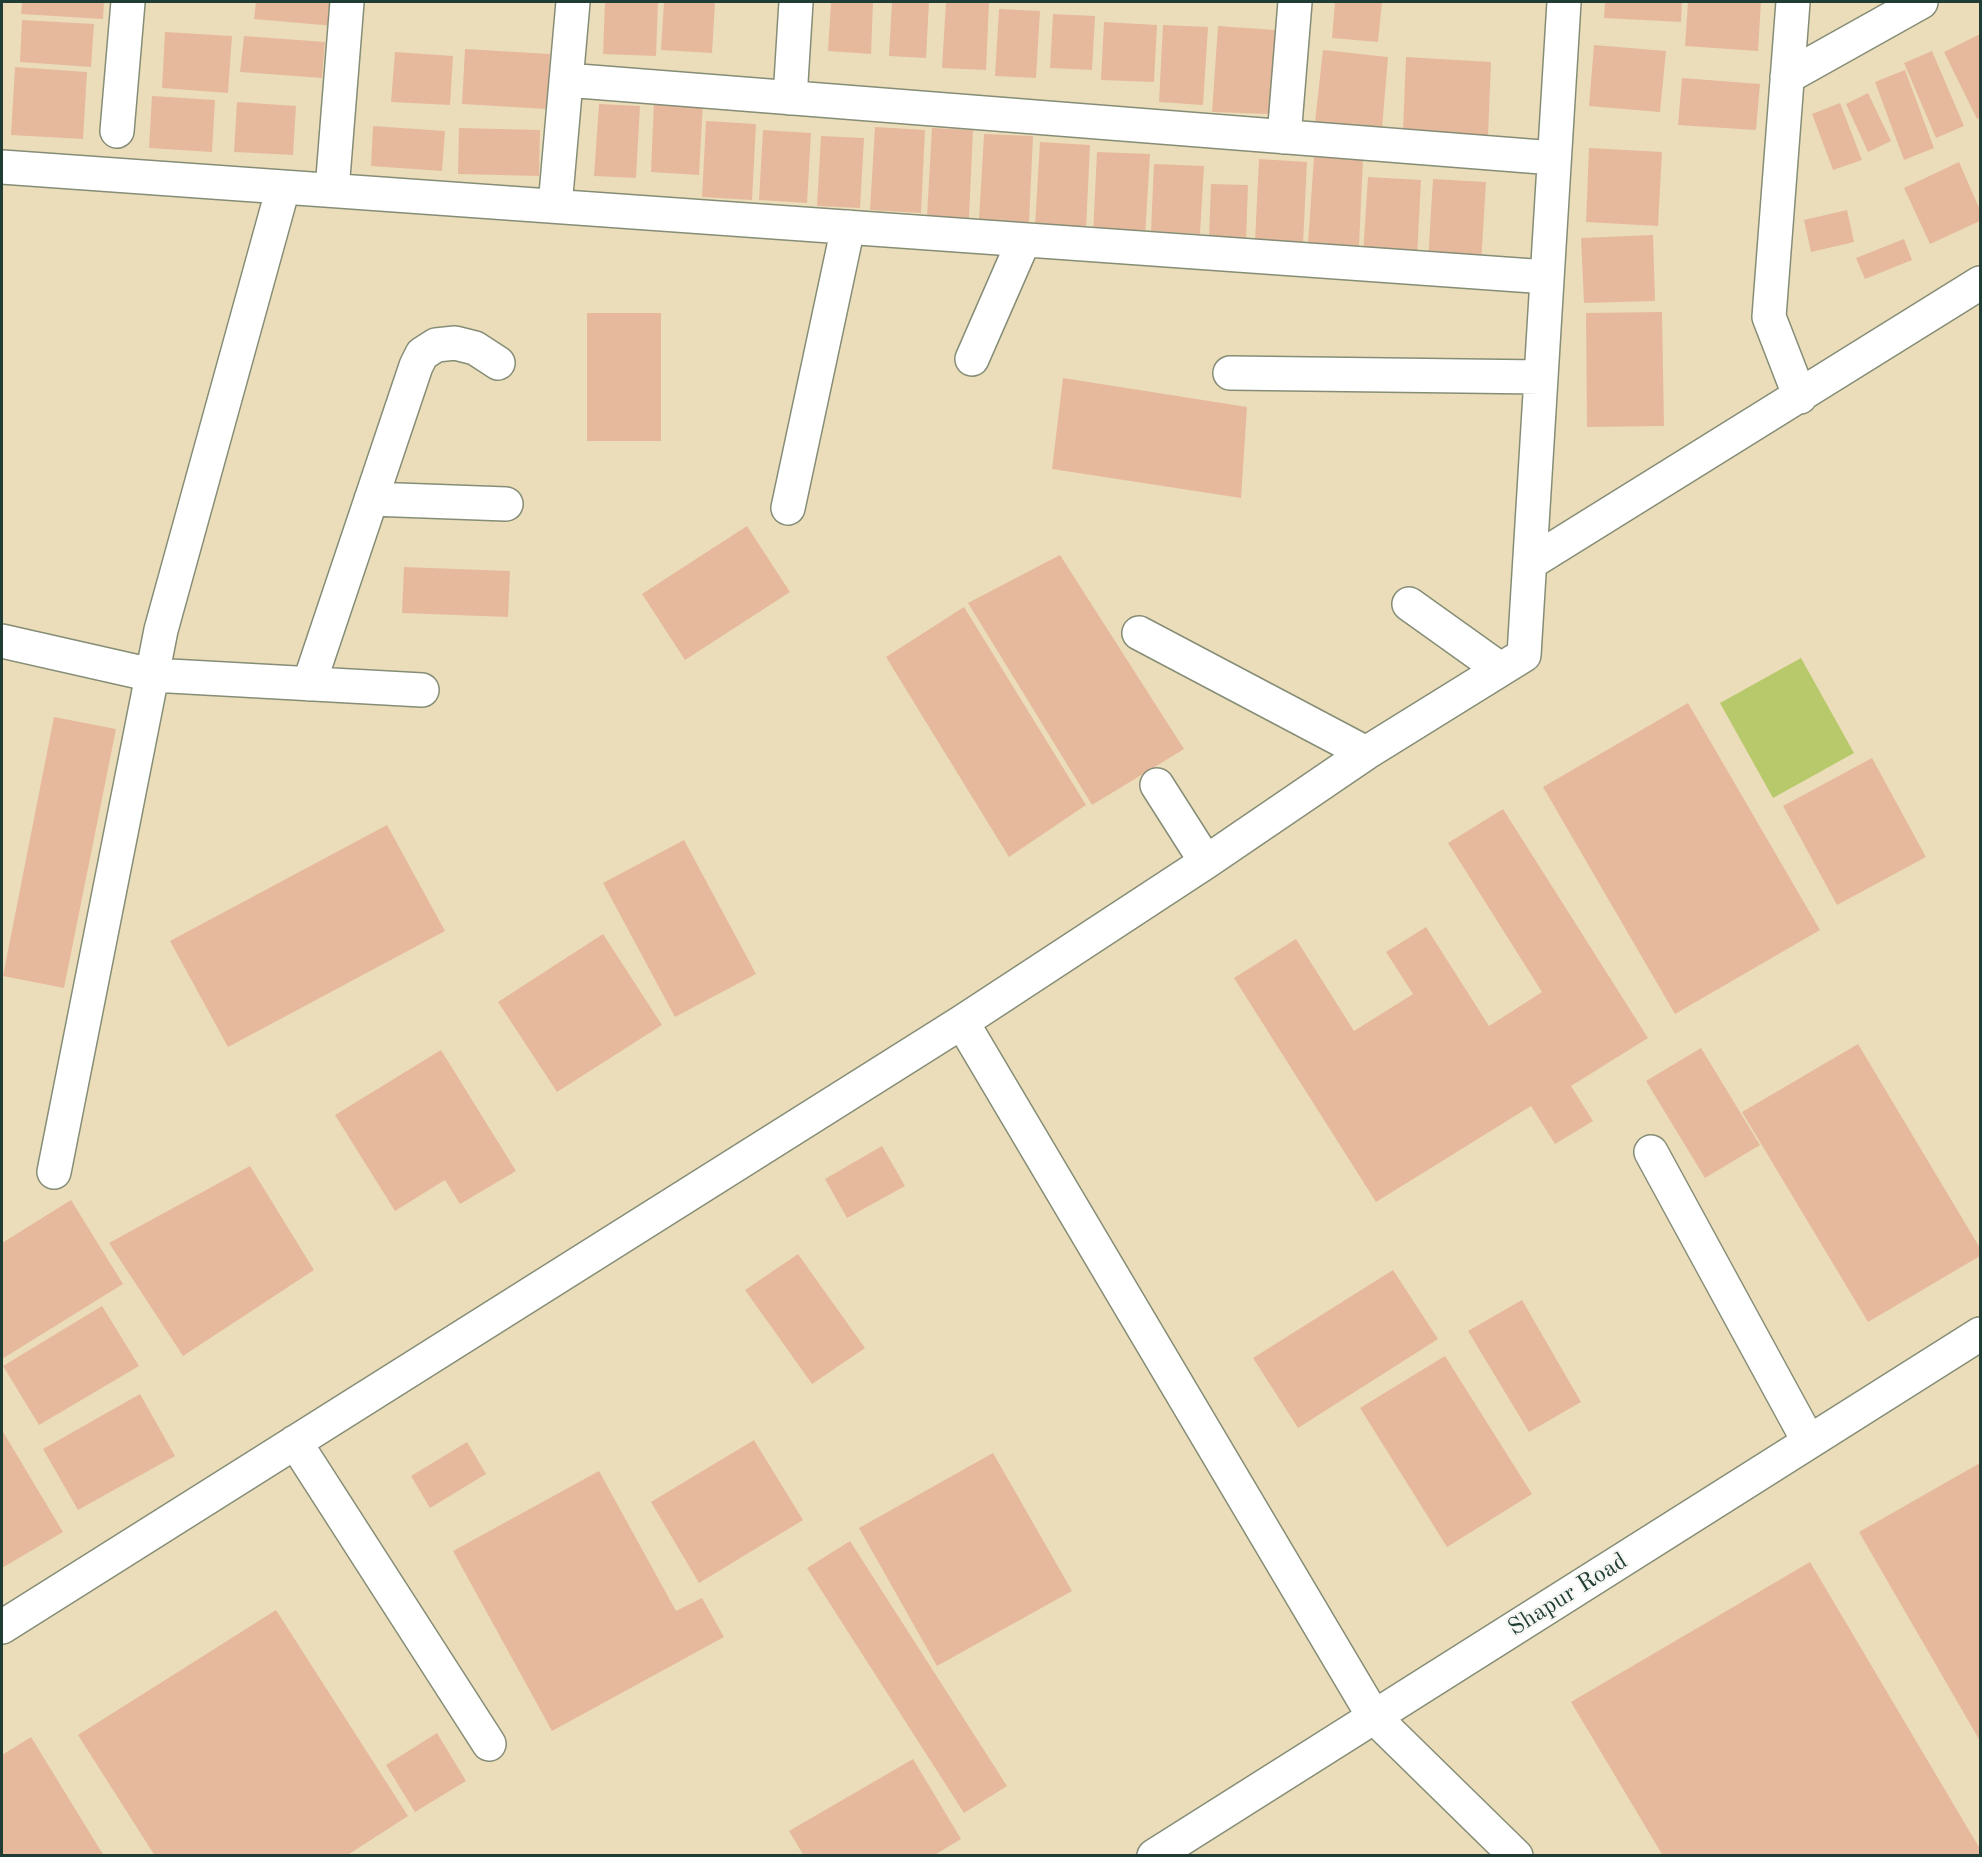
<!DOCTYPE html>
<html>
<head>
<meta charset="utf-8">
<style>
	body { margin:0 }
	#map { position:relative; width:1982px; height:1857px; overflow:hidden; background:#ebddb9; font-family:"Old Standard TT",serif }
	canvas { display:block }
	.frame { position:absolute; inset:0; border:3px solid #1f3d34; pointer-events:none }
</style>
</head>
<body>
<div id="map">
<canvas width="1982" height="1857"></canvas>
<div class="frame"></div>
</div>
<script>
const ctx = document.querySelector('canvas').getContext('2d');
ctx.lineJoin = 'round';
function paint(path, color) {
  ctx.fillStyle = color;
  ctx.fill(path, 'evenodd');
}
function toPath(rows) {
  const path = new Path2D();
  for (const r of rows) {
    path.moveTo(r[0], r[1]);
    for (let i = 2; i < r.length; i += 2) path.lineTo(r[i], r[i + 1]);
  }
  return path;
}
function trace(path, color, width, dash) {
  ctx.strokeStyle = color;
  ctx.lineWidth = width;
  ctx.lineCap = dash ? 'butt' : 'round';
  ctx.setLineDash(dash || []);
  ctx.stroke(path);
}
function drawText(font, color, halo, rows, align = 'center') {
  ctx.font = font + ' "Old Standard TT",serif';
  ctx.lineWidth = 4.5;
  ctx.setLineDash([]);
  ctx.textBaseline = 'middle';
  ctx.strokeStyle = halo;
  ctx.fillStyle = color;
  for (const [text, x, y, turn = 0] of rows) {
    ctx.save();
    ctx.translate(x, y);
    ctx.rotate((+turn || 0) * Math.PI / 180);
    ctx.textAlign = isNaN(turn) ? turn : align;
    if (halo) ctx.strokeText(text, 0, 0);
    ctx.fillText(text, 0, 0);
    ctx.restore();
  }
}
const green = toPath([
	[1801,658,1854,753,1773,798,1720,703]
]);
const building = toPath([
	[22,2,104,2,103,19,21,14],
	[256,2,336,2,334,26,254,19],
	[605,2,658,2,656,56,603,54],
	[664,2,715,2,712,53,661,50],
	[831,2,873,2,871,54,828,51],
	[892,2,929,2,926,58,889,56],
	[946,2,989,2,986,70,942,68],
	[1335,2,1382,2,1378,42,1332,38],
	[1605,2,1682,2,1681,22,1604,18],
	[1688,2,1761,2,1758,51,1685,46],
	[999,9,1040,11,1036,78,995,76],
	[1053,14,1095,16,1092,70,1050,68],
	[22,20,94,24,91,67,20,62],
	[1104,22,1157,25,1154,82,1101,80],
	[1163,25,1208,27,1203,105,1159,102],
	[1218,26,1275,30,1271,114,1212,112],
	[165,32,232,36,228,93,162,88],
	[1980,34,1980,117,1977,119,1944,52],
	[244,36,325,42,322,78,240,72],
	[1594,45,1666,51,1660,112,1589,106],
	[465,49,550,54,547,109,462,104],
	[1323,50,1388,57,1382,128,1315,122],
	[1932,51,1964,126,1936,138,1904,63],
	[395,52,453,56,450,105,391,102],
	[1406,57,1491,62,1488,136,1403,131],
	[15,67,87,72,83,139,11,135],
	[1905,70,1934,148,1904,160,1875,82],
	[1682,78,1760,84,1756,130,1678,125],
	[1868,93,1891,141,1868,152,1846,104],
	[152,96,215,100,212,152,149,148],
	[654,100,703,103,699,175,651,172],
	[237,102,296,106,293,155,234,152],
	[1840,103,1862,160,1833,170,1812,114],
	[599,104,640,106,636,178,594,176],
	[706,121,756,124,752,200,702,197],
	[373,126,445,131,442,171,371,166],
	[875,127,925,130,921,213,870,210],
	[459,128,540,130,539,176,458,174],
	[932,128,973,130,969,218,927,216],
	[763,130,811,133,807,203,759,200],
	[984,134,1033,136,1029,223,979,220],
	[821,136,864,138,860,208,817,206],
	[1040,142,1090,145,1086,229,1035,226],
	[1589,148,1662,152,1658,226,1586,222],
	[1097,152,1150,154,1145,237,1093,234],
	[1314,157,1363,160,1359,246,1308,243],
	[1259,159,1307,162,1303,244,1255,241],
	[1959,162,1980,210,1980,221,1930,244,1904,188],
	[1154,164,1204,166,1200,234,1151,231],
	[1368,177,1421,180,1417,258,1363,254],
	[1433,179,1486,182,1481,264,1428,261],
	[1211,184,1248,185,1246,240,1209,238],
	[1847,210,1854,242,1811,252,1804,220],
	[1653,235,1655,301,1584,303,1581,238],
	[1904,239,1912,260,1865,279,1856,258],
	[1662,312,1664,426,1587,427,1586,313],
	[587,313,661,313,661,441,587,441],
	[1063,378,1247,407,1241,498,1052,469],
	[747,526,790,592,685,660,642,594],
	[1060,555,1184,749,1092,805,968,603],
	[404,567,510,571,508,617,402,613],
	[964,607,1086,805,1009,857,886,657],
	[1688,703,1820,930,1675,1014,1543,787],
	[54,717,116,729,64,988,3,976],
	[1872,758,1926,857,1837,905,1783,806],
	[1503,809,1648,1038,1571,1086,1593,1121,1555,1144,1531,1106,1376,1202,1234,978,1296,939,1354,1031,1413,994,1386,952,1426,927,1489,1026,1542,992,1448,843],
	[387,825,445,931,228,1047,170,941],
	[684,840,756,974,675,1017,603,883],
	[603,934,662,1025,557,1092,498,1002],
	[1858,1044,1980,1248,1980,1256,1868,1322,1742,1112],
	[1701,1048,1760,1145,1705,1178,1646,1081],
	[441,1050,516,1171,460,1204,445,1180,395,1211,335,1115],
	[882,1146,905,1186,847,1218,825,1179],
	[250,1166,314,1270,183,1356,109,1243],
	[71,1200,123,1284,2,1359,2,1243],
	[798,1254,865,1348,812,1384,745,1290],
	[1393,1270,1438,1339,1298,1428,1253,1358],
	[1522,1300,1581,1402,1529,1432,1468,1331],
	[102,1306,139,1366,39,1425,3,1366],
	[1445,1356,1532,1494,1447,1547,1360,1408],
	[140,1394,175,1456,78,1510,43,1449],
	[2,1430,63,1532,2,1568],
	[754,1440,803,1520,699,1583,651,1502],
	[467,1442,486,1474,430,1508,411,1476],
	[993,1453,1072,1591,937,1666,859,1528],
	[1980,1463,1980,1741,1859,1532],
	[599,1471,676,1611,702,1598,724,1637,552,1731,453,1551],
	[850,1541,1007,1786,964,1813,807,1568],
	[1810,1562,1980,1849,1980,1856,1663,1856,1571,1702],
	[276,1610,408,1816,346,1856,155,1856,78,1735],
	[437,1733,466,1781,415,1812,386,1765],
	[31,1737,104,1856,2,1856,2,1755],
	[913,1759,961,1839,933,1856,804,1856,789,1831]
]);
const minor = toPath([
	[1793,2,1769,317,1800,397],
	[1787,77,1921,2],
	[566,80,1554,158],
	[790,98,796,2],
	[117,131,128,2],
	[1284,137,1295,2],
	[2,167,1547,277],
	[332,190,347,2],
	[555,206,573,2],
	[972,359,1024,240],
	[1230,373,1541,377],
	[371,499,506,504],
	[788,508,848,227],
	[1530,563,1980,283],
	[1409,604,1500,669],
	[1139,633,1366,753],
	[2,641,152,675,422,690],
	[309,684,416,366,422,354,436,345,455,343,475,348,498,363],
	[1157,785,1206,862],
	[962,1022,1374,1717,1516,1856],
	[1651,1152,1809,1442],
	[54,1172,161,630,283,188],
	[295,1442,489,1744],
	[2,1627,962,1022,1206,862,1366,753,1524,655,1564,2],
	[1154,1856,1980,1334]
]);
const streetNames = [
	["Shapur Road",1568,1595,-32]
];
paint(green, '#b8c96c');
paint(building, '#e6b99d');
trace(minor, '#858d76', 36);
trace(minor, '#fff', 33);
drawText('24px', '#1f3d34', '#f6f6f2', streetNames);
</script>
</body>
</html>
